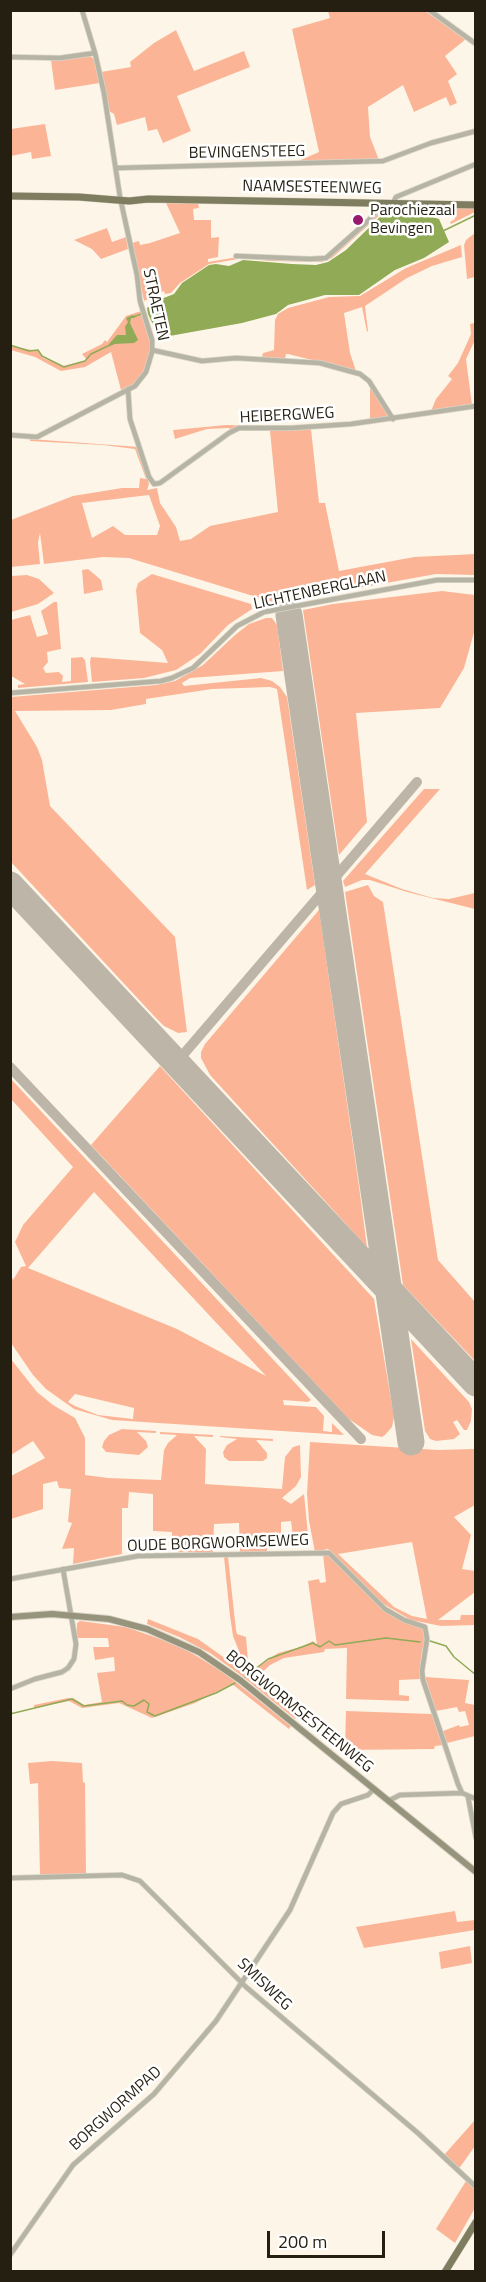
<!DOCTYPE html>
<html>
<head>
<meta charset="utf-8">
<style>
	body { margin:0 }
	#map { position:relative; width:486px; height:2282px; overflow:hidden; background:#fdf6e8; font-family:"Titillium Web",sans-serif }
	canvas { display:block }
	.frame { position:absolute; inset:0; border:12px solid #251f12; pointer-events:none }
	.scale { position:absolute; left:267px; top:2231px; width:118px; height:27px; box-sizing:border-box; border:3px solid #251f12; border-top:0; padding-left:8px; font-size:18px; line-height:21px; white-space:nowrap; color:#251f12; -webkit-text-stroke:4px #fff; paint-order:stroke }
</style>
</head>
<body>
<div id="map">
<canvas width="486" height="2282"></canvas>
<div class="frame"></div>
<div class="scale">200 m</div>
</div>
<script>
const ctx = document.querySelector('canvas').getContext('2d');
ctx.lineJoin = 'round';
function paint(path, color) {
  ctx.fillStyle = color;
  ctx.fill(path, 'evenodd');
}
function toPath(rows) {
  const path = new Path2D();
  for (const r of rows) {
    path.moveTo(r[0], r[1]);
    for (let i = 2; i < r.length; i += 2) path.lineTo(r[i], r[i + 1]);
  }
  return path;
}
function trace(path, color, width, dash) {
  ctx.strokeStyle = color;
  ctx.lineWidth = width;
  ctx.lineCap = dash ? 'butt' : 'round';
  ctx.setLineDash(dash || []);
  ctx.stroke(path);
}
function drawText(font, color, halo, rows, align = 'center') {
  ctx.font = font + ' "Titillium Web",sans-serif';
  ctx.lineWidth = 5;
  ctx.setLineDash([]);
  ctx.textBaseline = 'middle';
  ctx.strokeStyle = halo;
  ctx.fillStyle = color;
  for (const [text, x, y, turn = 0] of rows) {
    ctx.save();
    ctx.translate(x, y);
    ctx.rotate((+turn || 0) * Math.PI / 180);
    ctx.textAlign = isNaN(turn) ? turn : align;
    if (halo) ctx.strokeText(text, 0, 0);
    ctx.fillText(text, 0, 0);
    ctx.restore();
  }
}
const green = toPath([
	[328,11,425,11,466,39,445,56,457,74,448,81,457,103,450,106,446,97,414,112,403,85,368,107,370,137,379,160,296,162,319,152,292,29,330,18],
	[176,30,194,71,244,51,250,67,177,96,191,131,163,143,157,129,148,131,145,117,117,125,114,114,109,111,101,72,131,67,130,62,154,43],
	[90,56,94,59,100,83,55,90,51,60],
	[45,124,51,156,32,159,31,152,11,156,11,129],
	[166,203,198,203,199,208,193,209,194,220,211,220,211,238,219,237,218,257,208,259,208,262,244,256,324,260,355,235,384,206,443,208,444,210,438,214,383,212,332,258,322,262,270,261,244,258,209,264,180,283,171,293,165,294,164,291,144,301,132,243,139,241,140,245,150,243,180,233],
	[449,207,475,208,475,212,451,224,450,222,455,219,454,213,448,213],
	[107,228,112,242,126,237,128,249,101,259,92,249,74,240],
	[475,233,475,277,467,279,464,245,466,240],
	[461,245,462,257,432,266,407,278,365,306,368,331,367,332,362,307,344,313,350,353,356,371,288,354,286,354,285,359,262,357,263,353,274,350,275,320,278,314,288,308,329,297,360,296,406,268],
	[141,311,149,337,150,354,146,370,137,382,121,390,111,352,85,367,61,371,35,357,11,350,10,346,38,351,43,358,63,366,87,360,82,354,102,344,105,340,107,342,126,316],
	[474,323,475,340,466,359,472,405,431,411,436,399,452,379,448,376,458,363,471,334,470,324],
	[370,386,390,416,370,420],
	[226,425,260,426,230,430,229,428,207,429,175,439,173,430],
	[311,429,319,503,325,503,339,571,414,557,476,554,475,575,436,574,276,603,129,558,103,557,44,564,40,533,38,543,40,564,11,567,11,520,73,496,122,488,139,488,140,478,146,479,135,449,103,445,30,441,30,439,139,447,149,484,147,490,157,488,160,503,176,527,180,541,191,539,210,526,278,512,270,431],
	[149,495,160,526,157,535,125,535,113,526,92,538,82,503],
	[88,569,101,580,103,590,84,594,82,570],
	[152,574,251,604,252,609,228,625,200,654,176,670,144,678,92,682,90,662,91,657,168,663,162,650,140,633,136,590,138,583],
	[27,575,39,579,54,593,38,604,11,612,11,576],
	[442,591,475,595,475,629,464,668,440,708,356,713,367,822,339,855,303,610,333,604],
	[54,602,57,602,61,649,47,652,48,662,43,668,46,673,59,672,63,676,62,682,71,681,71,658,82,657,85,660,88,682,18,688,18,685,25,684,11,676,11,620,30,615,37,637,48,634,41,611],
	[266,618,272,618,277,625,283,671,190,678,182,683,184,686,261,678,272,681,280,687,287,697,315,885,307,890,277,689,270,687,212,689,146,699,146,704,111,710,15,711,37,747,42,760,50,806,175,937,187,1032,178,1033,164,1026,155,1017,11,862,11,697,156,685,175,681,203,665,235,635,249,624],
	[424,789,440,789,365,874,402,889,433,898,449,899,475,893,475,909,407,892,370,880,362,880,345,887,343,881],
	[368,885,374,896,383,902,438,1260,475,1302,475,1361,403,1285,345,892],
	[319,910,358,1179,367,1247,210,1075,201,1058,201,1052,205,1044],
	[160,1066,374,1299,394,1417,392,1427,385,1435,382,1437,372,1435,349,1419,91,1145],
	[10,1078,311,1400,308,1402,283,1400,284,1405,316,1407,324,1416,323,1431,332,1432,332,1423,344,1435,112,1420,74,1409,46,1389,33,1375,11,1343,11,1275,13,1280,21,1267,26,1266,15,1242,23,1225,73,1167,11,1099],
	[94,1192,266,1376,177,1329,28,1268],
	[75,1394,134,1408,133,1419,98,1415,75,1406,68,1402],
	[411,1339,469,1402,472,1409,471,1421,467,1430,464,1430,457,1420,453,1422,460,1434,454,1439,436,1441,430,1439,425,1431],
	[10,1358,37,1392,53,1405,75,1418,85,1438,85,1475,108,1478,161,1480,164,1450,168,1443,177,1435,160,1434,160,1432,213,1435,213,1437,194,1436,206,1449,205,1484,282,1489,285,1457,293,1447,300,1445,301,1477,296,1486,282,1498,291,1504,304,1494,309,1545,294,1546,291,1521,281,1522,281,1535,273,1536,273,1540,267,1540,267,1552,240,1552,239,1523,214,1524,213,1552,178,1552,178,1537,172,1536,172,1532,153,1531,153,1494,129,1492,128,1508,122,1508,122,1554,73,1564,74,1548,62,1549,72,1523,68,1522,71,1489,59,1488,57,1481,43,1484,43,1509,11,1519,11,1476,45,1458,33,1441,11,1455],
	[122,1429,156,1431,156,1433,137,1432,146,1441,148,1447,139,1455,106,1452,102,1447,104,1441,109,1435],
	[220,1436,273,1439,273,1441,256,1440,267,1453,267,1458,263,1461,229,1461,224,1457,223,1452,227,1445,237,1439,220,1437],
	[310,1442,438,1450,475,1449,475,1505,454,1517,471,1535,462,1569,475,1571,475,1592,438,1620,460,1620,461,1615,475,1615,475,1625,441,1626,411,1620,380,1602,328,1549,315,1552,309,1521,307,1494],
	[412,1542,427,1619,412,1616,394,1607,338,1554],
	[323,1554,328,1554,381,1608,423,1627,426,1632,421,1657,420,1679,399,1680,399,1695,409,1696,409,1701,346,1699,347,1648,325,1649,324,1652,284,1658,270,1665,253,1681,297,1717,295,1719,242,1676,210,1653,179,1637,147,1624,148,1619,198,1639,243,1671,243,1661,233,1636,230,1616,224,1557,228,1557,236,1630,237,1634,246,1637,249,1673,278,1653,301,1647,313,1641,317,1645,308,1581,319,1579,320,1583,326,1582],
	[80,1621,126,1627,180,1646,223,1672,291,1726,289,1729,232,1684,195,1703,152,1718,119,1703,82,1708,69,1701,34,1708,34,1705,68,1698,73,1698,84,1705,102,1702,97,1673,115,1671,114,1657,95,1660,93,1647,109,1647,108,1638,76,1638,77,1623],
	[425,1677,469,1680,465,1703,475,1705,475,1736,447,1743,443,1731,459,1725,460,1727,469,1725,465,1711,459,1712,457,1707,436,1711],
	[346,1711,432,1714,443,1745,435,1746,434,1749,345,1750],
	[52,1761,82,1763,83,1782,85,1783,86,1874,40,1876,38,1783,30,1784,28,1763],
	[455,1911,457,1922,475,1920,475,1930,364,1948,356,1927],
	[470,1946,472,1963,441,1969,439,1952],
	[475,2120,475,2146,458,2170,444,2155],
	[466,2181,475,2190,475,2208,455,2243,436,2229]
]);
const water = toPath([
	[383,214,429,216,439,219,449,242,424,258,395,270,359,295,325,295,288,305,276,314,242,323,164,337,157,333,148,314,147,308,156,301,174,294,182,283,209,265,216,264,229,266,243,260,292,264,316,265,328,262,346,250],
	[133,315,135,318,131,318,130,323,138,340,134,343,115,344,110,346,109,344,117,335,126,335,125,327,128,322,126,318]
]);
const stream = toPath([
	[443,231,476,215],
	[133,317,141,314],
	[10,345,29,351,38,350,42,356,64,367,85,361,91,354,110,345],
	[430,1641,446,1646,454,1657,476,1675],
	[245,1677,268,1659,313,1643,320,1647,329,1641,335,1645,386,1638,420,1642],
	[10,1714,72,1699,84,1706,122,1701,127,1705,134,1706,144,1700,149,1704,147,1712,155,1716,216,1693,235,1683]
]);
const taxiway = toPath([
	[176,1063,417,782],
	[10,1067,361,1439]
]);
const runway = toPath([
	[289,615,411,1442],
	[10,885,476,1383]
]);
const street = toPath([
	[429,10,476,44],
	[10,57,60,58,95,53],
	[116,168,383,161,431,143,476,131],
	[393,203,396,197,476,164],
	[236,256,310,259,326,258,368,221,383,203],
	[152,350,202,361,236,358,320,363,360,374,369,381,393,419],
	[128,389,130,419,149,477,154,484,160,483,229,433,239,428,291,428,351,424,476,406],
	[10,435,37,437,135,386,146,372,152,352,152,340,140,301,137,275,120,197,104,93,95,53,82,10],
	[10,693,161,681,172,678,193,668,237,626,264,612,437,580,476,580],
	[10,1579,138,1556,329,1553,385,1609,404,1620,425,1627,427,1639,422,1671,423,1680,458,1784,462,1793,476,1799],
	[10,1689,35,1679,62,1672,68,1668,74,1659,76,1644,63,1569],
	[468,1797,476,1838],
	[388,1801,400,1795,462,1793],
	[10,1878,122,1875,140,1881,246,1987,419,2134,476,2187],
	[10,2255,73,2165,154,2094,216,2021,290,1910,333,1813,341,1804,368,1795,374,1789]
]);
const secondary = toPath([
	[10,1617,52,1614,109,1619,147,1629,199,1652,240,1680,476,1872]
]);
const primary = toPath([
	[10,196,79,197,129,201,148,199,476,205],
	[445,2272,476,2222]
]);
const markers = [
	[358,220,6,"#99196f"]
];
const streetNames = [
	["BEVINGENSTEEG",247,153,-1],
	["NAAMSESTEENWEG",312,188,1],
	["STRAETEN",155,305,78],
	["HEIBERGWEG",287,416,-3],
	["LICHTENBERGLAAN",320,591,-12],
	["OUDE BORGWORMSEWEG",218,1544,-2],
	["BORGWORMSESTEENWEG",299,1712,39],
	["SMISWEG",264,1985,43],
	["BORGWORMPAD",116,2109,-42]
];
const poiNames = [
	["Parochiezaal",370,211],
	["Bevingen",370,229]
];
paint(green, '#fbb596');
paint(water, '#90aa56');
trace(stream, '#90aa56', 1.5);
trace(taxiway, '#bcb5a8', 10);
trace(runway, '#bcb5a8', 27);
trace(street, '#dad4c6', 6);
trace(secondary, '#dad4c6', 8);
trace(primary, '#dad4c6', 8);
trace(street, '#b5b4a5', 4.5);
trace(secondary, '#96947d', 6);
trace(primary, '#7f7d60', 7);
for (const [x, y, r, color] of markers) {
  const dot = new Path2D();
  dot.arc(x, y, r, 0, 2 * Math.PI);
  ctx.fillStyle = color;
  ctx.fill(dot);
  trace(dot, '#fff', 2);
}
drawText('16px', '#251f12', '#fff', streetNames);
drawText('16px', '#251f12', '#fff', poiNames, 'left');
</script>
</body>
</html>
